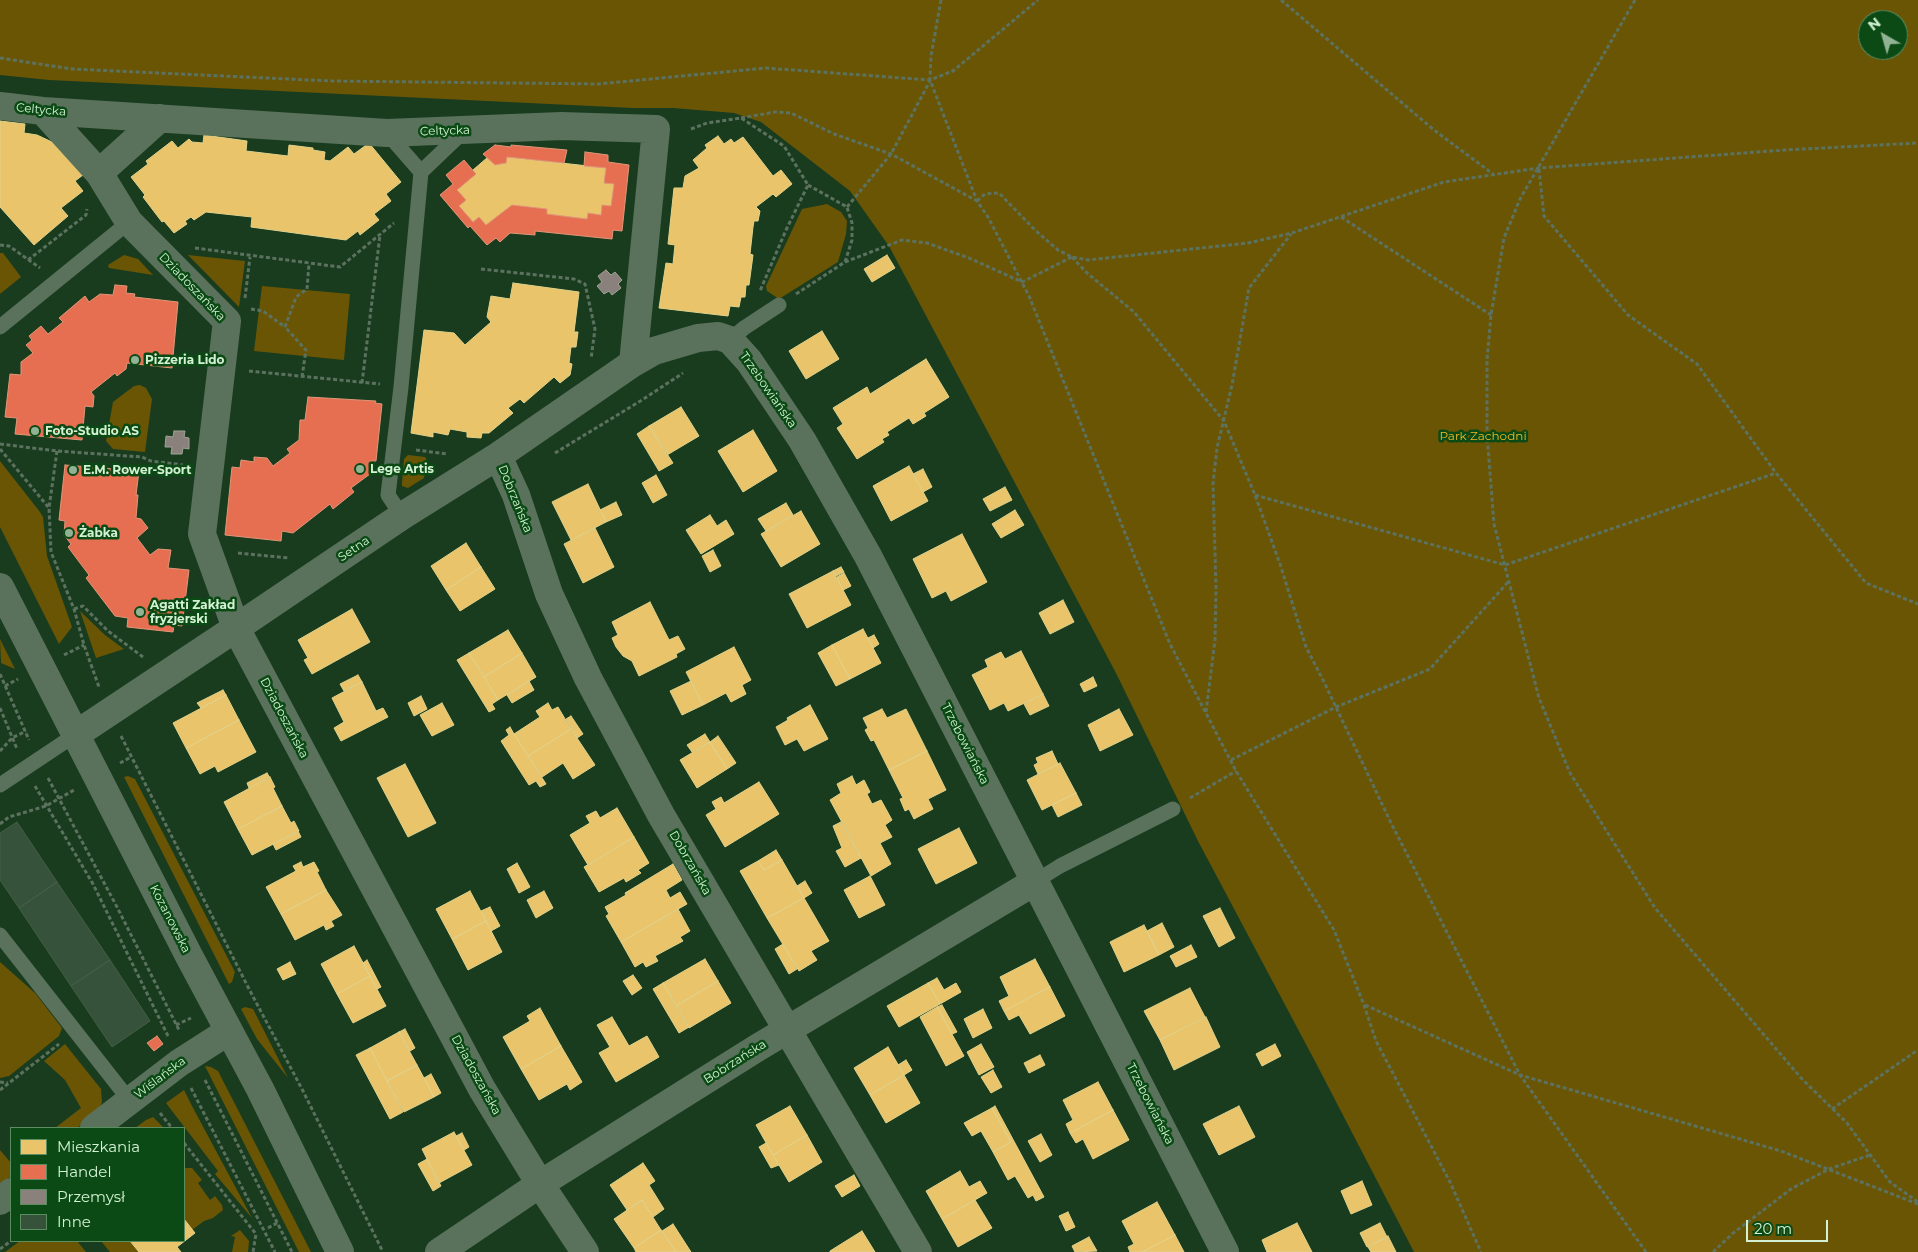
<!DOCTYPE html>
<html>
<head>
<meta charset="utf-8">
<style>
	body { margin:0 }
	#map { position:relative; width:1918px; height:1252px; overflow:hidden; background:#193c1f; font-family:Montserrat,sans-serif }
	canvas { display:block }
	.legend { position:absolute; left:10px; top:1127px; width:175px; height:115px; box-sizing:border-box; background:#0b4a15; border:1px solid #5b8d61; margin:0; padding:6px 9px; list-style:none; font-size:15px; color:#d3f2d3 }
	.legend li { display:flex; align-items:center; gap:10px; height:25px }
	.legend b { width:25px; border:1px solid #5b8d61 }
	.north { position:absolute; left:1858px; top:10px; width:50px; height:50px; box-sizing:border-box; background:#0b4a15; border:1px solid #5b8d61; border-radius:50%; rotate:322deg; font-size:14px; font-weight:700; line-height:20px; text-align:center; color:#d3f2d3 }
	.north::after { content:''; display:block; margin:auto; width:18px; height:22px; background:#92b294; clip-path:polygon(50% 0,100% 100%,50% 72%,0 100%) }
	.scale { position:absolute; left:1746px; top:1220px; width:82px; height:22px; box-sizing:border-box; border:2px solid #d3f2d3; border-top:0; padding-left:6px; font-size:15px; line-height:18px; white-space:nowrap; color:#d3f2d3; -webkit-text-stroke:4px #0b4a15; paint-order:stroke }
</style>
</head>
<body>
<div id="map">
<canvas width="1918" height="1252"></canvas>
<ul class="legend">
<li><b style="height:14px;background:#e9c46a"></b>Mieszkania</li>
<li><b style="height:14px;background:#e76f51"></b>Handel</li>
<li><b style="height:14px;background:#8a817c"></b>Przemysł</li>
<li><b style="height:14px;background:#36523a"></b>Inne</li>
</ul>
<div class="north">N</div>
<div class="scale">20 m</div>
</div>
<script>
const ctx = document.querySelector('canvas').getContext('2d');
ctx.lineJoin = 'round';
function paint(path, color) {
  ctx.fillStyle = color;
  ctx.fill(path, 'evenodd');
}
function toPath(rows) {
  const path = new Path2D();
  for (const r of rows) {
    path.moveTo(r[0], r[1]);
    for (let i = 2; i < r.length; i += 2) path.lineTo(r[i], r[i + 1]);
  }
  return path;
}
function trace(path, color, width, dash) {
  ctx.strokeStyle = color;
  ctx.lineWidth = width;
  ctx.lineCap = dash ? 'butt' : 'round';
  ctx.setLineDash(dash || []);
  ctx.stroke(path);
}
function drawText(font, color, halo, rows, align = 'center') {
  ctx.font = font + ' Montserrat,sans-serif';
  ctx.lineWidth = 5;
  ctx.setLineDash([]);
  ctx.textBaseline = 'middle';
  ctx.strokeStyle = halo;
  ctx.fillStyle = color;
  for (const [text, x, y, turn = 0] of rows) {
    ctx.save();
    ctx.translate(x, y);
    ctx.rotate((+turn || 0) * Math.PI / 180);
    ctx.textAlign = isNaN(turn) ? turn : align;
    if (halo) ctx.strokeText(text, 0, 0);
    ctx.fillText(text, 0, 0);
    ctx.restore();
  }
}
const green = toPath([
	[0,0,1918,0,1918,1252,1414,1252,1317,1065,1198,841,1116,673,889,246,850,191,761,122,734,113,673,108,633,108,49,80,0,75],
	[1868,20,1898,20,1898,50,1868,50],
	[827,204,841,212,847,221,846,234,838,262,779,299,767,291,766,286,802,209],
	[0,253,3,253,21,277,0,294],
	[124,255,138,259,153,275,109,268,108,265],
	[188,255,245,261,239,307],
	[262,286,350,294,344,360,254,351],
	[140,385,146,388,152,399,145,452,113,449,106,441,113,402,134,386],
	[408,455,425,457,427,461,424,478,408,488,402,486,402,483,404,459],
	[0,461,40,512,43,517,47,556,72,627,59,644,0,527],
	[80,611,105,635,124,649,96,658],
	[0,639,15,669,1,663],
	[128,776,135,779,235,972,232,982,229,984,124,777],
	[0,962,35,993,62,1028,59,1036,9,1076,0,1078],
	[245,1007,253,1009,288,1078,257,1039,241,1009],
	[65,1044,101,1089,102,1102,99,1111,77,1128,55,1128,81,1108,65,1080,44,1061],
	[205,1066,211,1067,218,1071,311,1252,299,1252],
	[184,1090,192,1106,252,1218,215,1174,218,1171,166,1103],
	[153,1117,164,1128,135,1128,146,1120],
	[0,1150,11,1163,11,1177,0,1183],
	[186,1168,192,1168,202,1180,198,1183,210,1200,215,1196,222,1205,223,1210,213,1218,204,1221,192,1230,184,1219,184,1169],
	[240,1230,249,1241,248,1252,232,1252,235,1237,231,1236],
	[20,1241,77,1241,86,1252,5,1252],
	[101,1241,130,1241,139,1252,110,1252]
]);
const homes = toPath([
	[0,121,25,124,24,133,37,135,52,142,68,156,83,175,75,181,83,191,61,208,68,216,34,245,0,207,0,121],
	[204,135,247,141,246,151,288,156,289,145,313,148,313,150,325,152,324,160,330,161,348,147,354,154,369,143,401,182,386,194,391,201,374,214,379,220,360,235,358,231,346,240,251,227,252,217,206,212,194,220,191,217,185,221,187,224,174,233,164,221,162,222,143,197,145,195,131,177,148,164,146,161,172,141,178,148,189,139,192,142,203,143,204,135],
	[718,136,724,144,731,139,734,143,743,137,773,176,781,170,792,184,776,197,773,194,756,207,760,211,758,221,754,221,753,227,750,254,753,255,749,285,746,285,745,297,741,297,739,307,730,306,728,316,659,308,666,263,673,264,675,245,668,244,674,188,683,188,685,176,699,168,693,160,707,148,705,145,718,136],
	[488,157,495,165,506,163,507,157,606,168,604,183,614,184,611,206,602,205,601,215,588,213,587,219,547,214,547,209,512,205,486,225,479,217,473,222,459,206,466,200,457,190,476,174,473,170,488,157],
	[887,255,895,268,872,282,864,269,887,255],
	[513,283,579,292,574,332,578,332,576,347,571,347,569,363,572,364,570,375,560,383,554,377,524,403,520,399,508,408,513,413,489,433,482,433,481,438,467,437,467,432,450,429,448,435,433,432,433,437,411,433,424,330,454,333,465,345,491,322,487,317,491,296,510,299,513,283],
	[822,331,839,359,806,379,789,351,822,331],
	[926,359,949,397,924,413,926,416,913,424,909,418,887,432,889,435,882,439,884,442,857,459,837,428,843,424,833,408,867,387,870,394,926,359],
	[681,407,699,436,667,455,649,426,681,407],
	[649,426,673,463,659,471,637,434,649,426],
	[753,430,777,471,743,492,718,451,753,430],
	[909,466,928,501,891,521,873,486,909,466],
	[923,469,932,487,923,492,913,474,923,469],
	[656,475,667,495,653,503,642,483,656,475],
	[588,484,606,522,571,540,552,502,588,484],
	[1005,487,1012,500,990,511,983,499,1005,487],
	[616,502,622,515,606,522,600,510,616,502],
	[786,503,793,515,766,531,758,519,786,503],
	[1015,510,1024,525,1001,538,992,524,1015,510],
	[801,511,820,544,781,567,761,534,801,511],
	[710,515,717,526,726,520,734,534,701,554,686,530,710,515],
	[595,528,614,567,583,583,564,544,595,528],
	[962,534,987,582,951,601,946,591,932,598,913,559,962,534],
	[466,543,481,567,446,590,431,566,466,543],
	[713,550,721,566,710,572,702,556,713,550],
	[481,567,495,589,460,611,446,590,481,567],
	[841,567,844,572,836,576,833,571,841,567],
	[833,571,851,605,807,628,789,594,833,571],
	[844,573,851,586,843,590,837,577,844,573],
	[1063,600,1074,622,1050,634,1039,613,1063,600],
	[650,602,669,640,678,636,685,649,676,654,677,657,639,676,632,661,623,656,616,647,612,638,618,635,612,622,650,602],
	[352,609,370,642,312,674,304,660,308,658,298,640,352,609],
	[863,629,881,663,850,679,832,645,863,629],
	[508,630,522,653,484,677,469,653,508,630],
	[874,635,879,644,873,648,868,638,874,635],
	[832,645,850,679,836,686,818,653,832,645],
	[734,647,751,680,742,685,746,694,731,702,726,693,703,705,686,672,734,647],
	[1021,651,1043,694,1008,711,1004,703,990,710,972,675,988,667,985,660,1001,652,1005,659,1021,651],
	[469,653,498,700,492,704,495,709,489,712,457,660,469,653],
	[522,653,536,677,498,700,484,677,522,653],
	[358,675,362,682,344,691,340,684,358,675],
	[1093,677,1097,686,1084,692,1080,684,1093,677],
	[529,681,534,690,512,703,507,695,529,681],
	[691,681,703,705,682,715,670,691,691,681],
	[362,682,376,711,383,708,388,717,341,741,334,728,344,722,332,698,362,682],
	[223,690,226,695,201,708,197,703,223,690],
	[1043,694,1049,706,1030,715,1024,704,1043,694],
	[226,695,239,720,186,748,173,723,226,695],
	[421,696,427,709,414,716,408,703,421,696],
	[442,703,454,725,432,736,420,715,442,703],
	[548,703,552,710,558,707,571,729,528,756,514,734,540,717,536,711,548,703],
	[810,705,828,739,804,751,797,739,785,745,776,727,788,720,787,718,810,705],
	[882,709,887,718,906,709,927,751,889,770,874,740,871,741,865,730,868,728,863,718,882,709],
	[1119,709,1133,735,1100,751,1088,725,1119,709],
	[571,716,583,734,577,738,566,719,571,716],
	[239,720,256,752,218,772,215,766,200,774,186,748,239,720],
	[510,727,514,734,546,784,540,787,536,781,529,785,501,741,509,735,506,730,510,727],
	[571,729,595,765,573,779,563,763,542,777,528,756,571,729],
	[705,734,710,742,692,752,687,745,705,734],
	[718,736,736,763,727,769,710,742,718,736],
	[710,742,727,769,697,788,680,760,710,742],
	[927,751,946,790,928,799,933,809,914,819,909,809,905,811,900,799,903,798,889,770,927,751],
	[1052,751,1058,764,1038,774,1034,765,1038,763,1036,758,1052,751],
	[1060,763,1076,793,1042,810,1027,780,1060,763],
	[405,764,436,823,408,837,377,778,405,764],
	[267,773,270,778,249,788,247,783,267,773],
	[852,776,856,785,864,780,870,792,867,794,872,804,881,800,892,820,885,825,892,837,880,843,891,864,871,876,830,800,841,793,837,784,852,776],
	[270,777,275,787,273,788,282,806,238,829,224,802,270,777],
	[759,782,779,814,725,847,706,815,716,809,712,802,721,797,724,803,759,782],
	[1076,793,1082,805,1058,817,1052,805,1076,793],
	[282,806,291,823,294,821,299,831,252,855,238,829,282,806],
	[617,808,634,837,588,865,570,835,590,823,586,816,596,811,600,818,617,808],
	[841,822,861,858,845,867,836,851,842,848,833,826,841,822],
	[959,828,977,863,936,884,918,849,959,828],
	[298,831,301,837,276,850,273,844,298,831],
	[634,837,649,863,638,870,641,873,626,882,624,878,599,892,584,867,634,837],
	[776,850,782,860,764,870,758,861,776,850],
	[782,860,804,898,767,918,740,871,758,861,764,870,782,860],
	[301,862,303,867,314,862,319,871,317,872,326,890,281,914,266,887,296,871,293,866,301,862],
	[517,863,530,887,519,893,507,869,517,863],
	[673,864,682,880,666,890,670,898,680,892,687,904,621,942,606,916,609,914,605,907,626,895,625,893,673,864],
	[870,876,885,905,859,918,844,890,870,876],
	[805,881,812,893,804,898,797,886,805,881],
	[326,890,342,915,331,921,334,926,326,930,324,925,295,940,281,914,326,890],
	[470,891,486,921,452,939,436,909,470,891],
	[544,891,553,908,536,918,527,900,544,891],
	[804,898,829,941,811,951,817,960,799,971,767,918,804,898],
	[490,907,500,926,491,931,481,911,490,907],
	[1220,908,1235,938,1219,947,1203,916,1220,908],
	[678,909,690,931,680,937,683,941,655,956,658,961,646,967,643,962,635,967,621,942,678,909],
	[486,921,502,952,468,970,452,939,486,921],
	[1162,923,1174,947,1159,955,1147,931,1162,923],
	[1144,925,1159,955,1124,972,1110,942,1144,925],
	[783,944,797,969,789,974,775,949,783,944],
	[1191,945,1197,957,1176,967,1170,956,1191,945],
	[354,946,370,976,337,994,321,964,354,946],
	[705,959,718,981,676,1006,663,983,705,959],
	[1035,959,1050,987,1004,1011,999,1001,1009,996,1000,977,1035,959],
	[367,960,381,987,377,989,363,963,367,960],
	[290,962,296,974,283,980,277,969,290,962],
	[633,975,642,988,632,995,623,981,633,975],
	[370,976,386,1006,353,1023,337,994,370,976],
	[937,978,944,990,956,983,961,992,940,1004,928,983,937,978],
	[718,981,731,1003,689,1028,676,1006,718,981],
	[663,983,689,1027,679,1033,653,989,663,983],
	[928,983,940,1004,899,1027,887,1006,928,983],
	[1050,987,1065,1016,1030,1034,1019,1015,1009,1020,1004,1011,1050,987],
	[1190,988,1205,1017,1160,1040,1144,1011,1190,988],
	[942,1005,957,1032,952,1034,937,1007,942,1005],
	[937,1007,964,1056,946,1066,920,1017,937,1007],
	[540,1008,561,1046,521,1069,503,1037,530,1021,527,1016,540,1008],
	[983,1009,992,1028,973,1038,964,1019,983,1009],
	[612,1017,629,1046,647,1036,659,1057,616,1082,599,1053,610,1047,597,1025,612,1017],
	[1206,1017,1220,1047,1174,1070,1160,1040,1206,1017],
	[405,1029,415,1048,410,1051,399,1032,405,1029],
	[399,1032,417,1065,387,1081,370,1048,399,1032],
	[981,1044,994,1067,979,1075,967,1052,981,1044],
	[1275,1044,1281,1056,1262,1066,1256,1054,1275,1044],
	[561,1046,582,1082,570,1090,567,1084,539,1100,521,1069,561,1046],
	[888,1047,904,1075,870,1095,854,1068,888,1047],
	[370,1048,403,1112,390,1119,356,1055,370,1048],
	[1040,1055,1045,1065,1029,1073,1024,1063,1040,1055],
	[906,1060,912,1070,904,1075,898,1065,906,1060],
	[417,1065,434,1097,404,1112,387,1081,417,1065],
	[993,1070,1002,1087,991,1093,981,1077,993,1070],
	[431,1074,441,1093,434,1097,424,1078,431,1074],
	[904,1075,920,1103,886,1123,870,1095,904,1075],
	[1098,1082,1113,1110,1070,1133,1066,1124,1073,1120,1063,1100,1098,1082],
	[790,1106,807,1135,773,1155,756,1125,790,1106],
	[995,1106,1044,1197,1036,1201,1033,1195,1028,1198,1015,1176,1008,1180,993,1152,1011,1142,992,1108,995,1106],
	[1239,1106,1255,1137,1219,1155,1203,1124,1239,1106],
	[992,1108,1011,1142,993,1152,981,1131,972,1136,964,1123,992,1108],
	[1113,1110,1129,1140,1093,1159,1083,1139,1076,1143,1070,1133,1113,1110],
	[454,1132,472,1165,439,1183,422,1149,454,1132],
	[462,1133,469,1147,464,1150,456,1136,462,1133],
	[1041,1134,1052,1155,1040,1162,1028,1141,1041,1134],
	[807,1135,822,1162,789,1182,773,1155,807,1135],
	[766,1143,779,1165,771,1168,759,1147,766,1143],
	[427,1159,441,1186,433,1191,418,1164,427,1159],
	[643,1163,655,1181,649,1185,664,1209,653,1217,642,1200,627,1210,610,1185,643,1163],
	[960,1171,969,1187,980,1181,987,1193,942,1219,926,1191,960,1171],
	[854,1175,860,1186,842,1197,835,1186,854,1175],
	[1362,1181,1372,1205,1351,1214,1341,1191,1362,1181],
	[642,1200,661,1230,634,1248,614,1219,642,1200],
	[975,1200,992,1228,958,1247,942,1219,975,1200],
	[1157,1202,1175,1235,1142,1252,1130,1252,1128,1247,1134,1244,1122,1221,1157,1202],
	[1068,1212,1075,1227,1066,1231,1059,1216,1068,1212],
	[184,1219,195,1233,177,1247,181,1252,139,1252,130,1241,184,1241,184,1219],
	[1297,1223,1312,1252,1267,1252,1262,1240,1297,1223],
	[1380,1223,1387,1237,1367,1247,1360,1233,1380,1223],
	[673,1224,691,1252,676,1252,662,1231,673,1224],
	[661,1230,676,1252,636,1252,634,1248,661,1230],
	[862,1231,875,1252,830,1252,830,1251,862,1231],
	[1175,1235,1184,1252,1142,1252,1175,1235],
	[1388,1236,1396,1252,1371,1252,1368,1247,1388,1236],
	[1089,1237,1097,1251,1075,1252,1072,1246,1089,1237]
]);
const shops = toPath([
	[495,145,511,147,511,145,567,150,564,163,507,157,506,163,495,165,483,154,495,145],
	[585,152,608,155,608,162,629,165,622,231,613,230,612,239,535,231,535,235,510,233,500,242,496,238,487,245,470,226,468,228,440,195,453,184,446,175,464,160,476,174,457,190,466,200,459,206,473,222,479,217,486,225,512,205,547,209,547,214,587,219,588,213,601,215,602,205,611,206,614,184,604,183,606,168,584,166,585,152],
	[115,285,127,286,126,293,135,294,134,297,178,302,172,368,127,363,126,369,117,376,115,373,91,392,94,396,93,407,85,406,82,440,15,434,17,418,5,417,10,374,21,375,21,362,33,353,26,345,32,340,29,336,41,326,48,334,63,322,59,318,85,296,89,302,100,294,113,295,115,285],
	[308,397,376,401,375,403,382,404,376,461,371,461,370,474,351,488,354,492,333,509,330,504,293,533,282,531,281,541,225,535,232,467,240,468,241,460,254,462,254,457,267,458,273,466,290,453,287,449,299,440,300,420,305,420,308,397],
	[65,465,139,471,136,495,138,495,136,518,141,519,148,528,137,538,150,555,158,549,171,550,168,568,189,570,182,626,174,625,173,632,127,627,128,618,115,616,86,578,89,575,68,547,71,544,64,535,65,521,59,520,65,465],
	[157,1036,163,1044,154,1051,147,1043,157,1036]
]);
const industry = toPath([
	[606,270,611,275,615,272,622,280,618,284,621,288,612,295,609,291,604,294,597,286,602,282,598,276,606,270],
	[174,431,185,431,184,437,189,438,189,449,183,448,182,454,171,454,172,447,165,447,166,436,173,437,174,431]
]);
const building = toPath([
	[17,822,57,882,19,908,0,880,0,833,17,822],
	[57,882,110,960,71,986,19,908,57,882],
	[110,960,150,1021,112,1047,71,986,110,960]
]);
const path = toPath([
	[941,0,931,56,930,80,977,201,988,217,1029,296,1170,644,1236,771,1334,930,1364,1005,1376,1041,1450,1182,1481,1252],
	[1281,0,1434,130,1493,174],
	[1635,0,1520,199,1504,238,1491,315,1487,360,1487,434,1494,524,1539,698,1570,773,1655,908,1802,1079,1847,1123,1890,1182,1918,1202],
	[0,58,72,69,332,81,598,84,766,68,930,80,953,71,1038,0],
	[741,118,775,112,791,113,834,134,891,154,977,201],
	[691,129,707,123,741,118,784,146,808,185,786,230,760,291],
	[1539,169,1544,216,1628,315,1697,364,1776,473,1866,583,1918,604],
	[808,185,847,207,852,223,852,240,845,262],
	[977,201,985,194,999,193,1036,231,1058,250,1072,257,1088,260,1248,243,1292,233,1444,182,1539,168,1785,150,1918,143],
	[847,207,891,154,930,81],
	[1341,217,1491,315],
	[0,245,9,246,40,268],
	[195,248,340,267,394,223],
	[1072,257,1087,273,1134,312,1224,421,1255,495,1280,564,1306,647,1325,684,1392,825,1520,1075,1646,1252],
	[28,260,86,215,87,209],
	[481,269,574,279,585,284,595,329,591,359],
	[796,294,845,262,902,240,927,243,969,258,1022,282,1072,257],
	[245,298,250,257],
	[251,309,263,311,285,327],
	[249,371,380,384],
	[302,377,306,350,285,327,296,297,307,289,309,264],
	[362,383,380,235],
	[0,444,57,451,142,457,151,461,183,465],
	[0,449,49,508],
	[416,450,447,454],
	[57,451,49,508,51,552,74,609,84,645,99,687],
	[555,453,642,400,683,373],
	[1255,495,1505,565,1776,473],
	[238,553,289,558],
	[74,609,83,606,108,631,143,657],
	[64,655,84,645],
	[0,674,29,740],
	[5,686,18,679],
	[0,708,17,749],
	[1206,712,1215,640,1216,588,1213,484,1217,448,1232,385,1249,288,1291,234],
	[121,736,248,987,303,1091,383,1252],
	[0,751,12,738,26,731],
	[1231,760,1336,707,1430,669,1509,581],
	[120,763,131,757],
	[48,778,117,907,179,1030],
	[35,786,93,884,168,1036],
	[1190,798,1236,771],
	[0,824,9,817,46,806,74,790],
	[1365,1005,1520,1075,1781,1151,1918,1204],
	[176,1025,191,1018],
	[205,1080,292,1252],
	[0,1082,8,1083],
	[191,1088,275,1252],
	[0,1090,59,1044],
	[1832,1109,1918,1050],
	[160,1113,172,1128],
	[184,1143,256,1234,253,1252],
	[268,1228,277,1223],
	[0,1249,11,1241],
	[1713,1252,1732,1234,1791,1189,1829,1169,1870,1155]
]);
const service = toPath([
	[387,133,421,172,401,387,388,495,402,516],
	[421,172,465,130],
	[0,327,129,222],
	[730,340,744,328,779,305],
	[0,785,75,735],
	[1036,881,1060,866,1173,809],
	[0,935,130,1101]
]);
const minor = toPath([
	[0,106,43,111,387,133,561,126,656,129,633,363],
	[43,111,99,173,129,222,227,321,202,534,236,628,482,1089,540,1184,585,1252],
	[99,173,160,118],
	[498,456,516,495,549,594,588,678,661,815,918,1252],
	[0,587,189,956,260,1089,340,1252],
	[75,735,236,628,402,516,498,456,633,363,654,351,698,338,718,336,730,340,749,361,802,440,868,556,1225,1252],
	[94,1128,179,1063,229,1031],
	[0,1201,11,1192],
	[439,1252,540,1184,757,1048,1036,881]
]);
const markers = [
	[135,360,5,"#92b294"],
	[35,431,5,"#92b294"],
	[360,469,5,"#92b294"],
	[73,470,5,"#92b294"],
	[69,533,5,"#92b294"],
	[140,612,5,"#92b294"]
];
const streetNames = [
	["Celtycka",41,110,5],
	["Celtycka",445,131,-2],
	["Dziadoszańska",192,287,46],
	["Trzebowiańska",768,390,55],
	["Dobrzańska",515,499,68],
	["Setna",354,549,-34],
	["Dziadoszańska",284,718,62],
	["Trzebowiańska",965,744,63],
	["Dobrzańska",690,863,60],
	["Kozanowska",170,919,63],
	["Bobrzańska",735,1062,-32],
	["Dziadoszańska",476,1075,61],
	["Wiślańska",160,1078,-37],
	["Trzebowiańska",1150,1104,63]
];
const poiNames = [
	["Pizzeria Lido",145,360],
	["Foto-Studio AS",45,431],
	["Lege Artis",370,469],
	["E.M. Rower-Sport",83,470],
	["Żabka",79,533],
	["Agatti Zakład",150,605],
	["fryzjerski",150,619]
];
const parkNames = [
	["Park Zachodni",1483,436]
];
paint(green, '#6a5505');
paint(homes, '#e9c46a');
trace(homes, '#e2d28a', 1);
paint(shops, '#e76f51');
trace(shops, '#e19678', 1);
paint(industry, '#8a817c');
trace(industry, '#a0a396', 1);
paint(building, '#36523a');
trace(building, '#445f46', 1);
trace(path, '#5c725f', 3, [4, 2.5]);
trace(service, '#5a725b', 15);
trace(minor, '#5a725b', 28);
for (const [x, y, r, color] of markers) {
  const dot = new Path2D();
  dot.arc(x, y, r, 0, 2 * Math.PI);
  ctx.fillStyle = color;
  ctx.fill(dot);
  trace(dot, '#0b4a15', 2);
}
drawText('12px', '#d3f2d3', '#0b4a15', streetNames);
drawText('bold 12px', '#d3f2d3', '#0b4a15', poiNames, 'left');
drawText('12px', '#f2ba26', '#0b4a15', parkNames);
</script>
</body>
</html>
